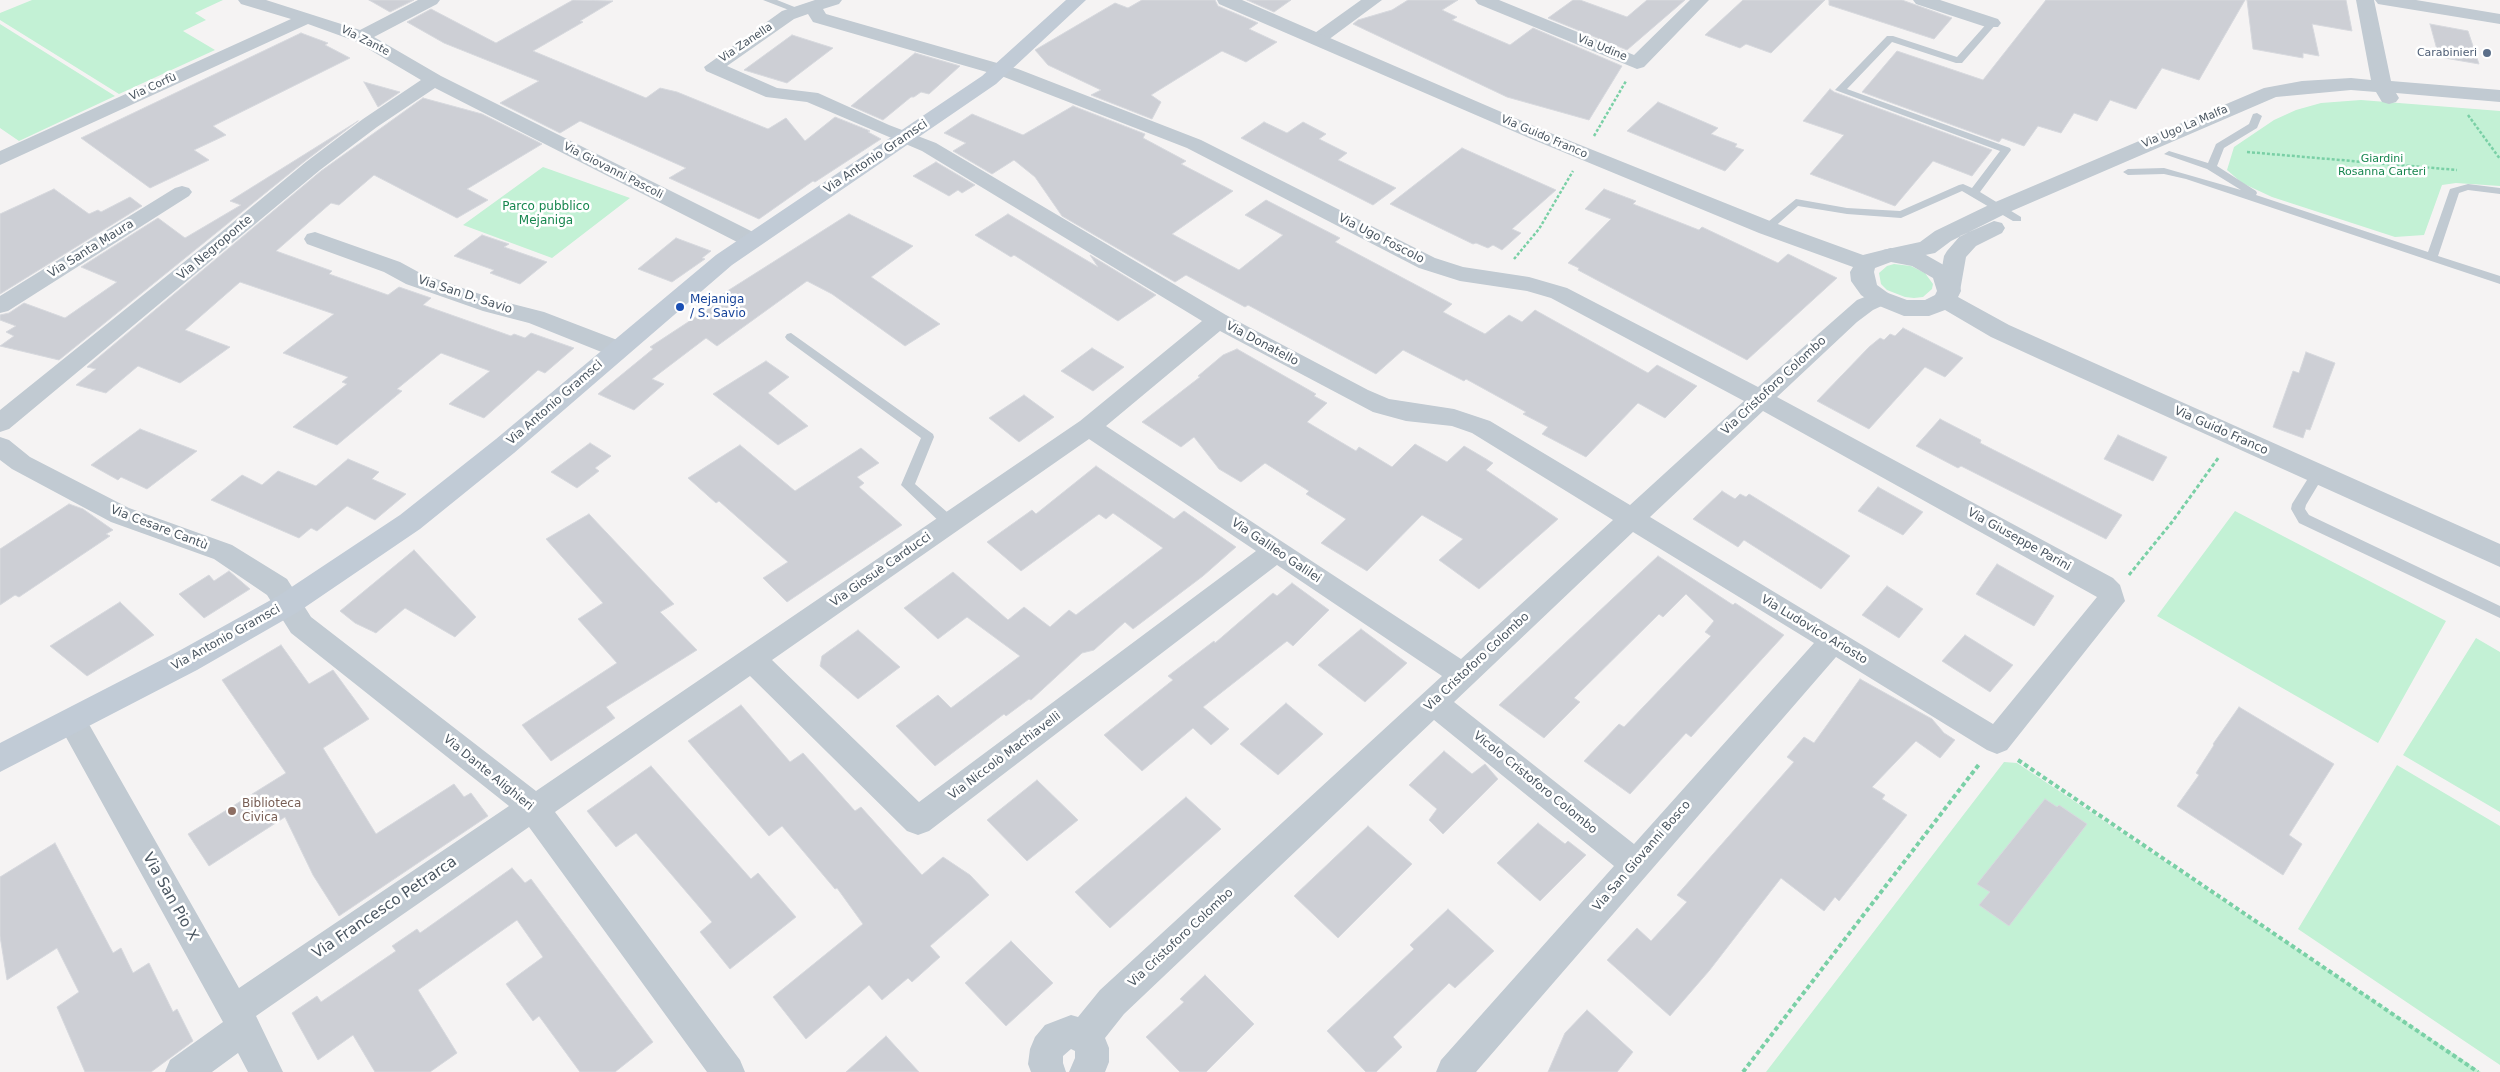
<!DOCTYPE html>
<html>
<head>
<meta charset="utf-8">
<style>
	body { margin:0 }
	canvas { display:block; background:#f5f3f3 }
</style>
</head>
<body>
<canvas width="2500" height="1072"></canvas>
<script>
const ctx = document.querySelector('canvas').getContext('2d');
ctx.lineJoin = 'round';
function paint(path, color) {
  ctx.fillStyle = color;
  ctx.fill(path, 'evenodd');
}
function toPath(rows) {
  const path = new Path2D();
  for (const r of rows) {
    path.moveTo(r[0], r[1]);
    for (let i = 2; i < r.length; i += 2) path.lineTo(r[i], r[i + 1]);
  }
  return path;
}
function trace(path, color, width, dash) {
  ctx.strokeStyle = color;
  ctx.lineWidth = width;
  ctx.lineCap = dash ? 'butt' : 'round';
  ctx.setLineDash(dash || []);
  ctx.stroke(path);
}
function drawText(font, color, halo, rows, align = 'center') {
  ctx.font = font + ' "DejaVu Sans",sans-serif';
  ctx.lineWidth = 5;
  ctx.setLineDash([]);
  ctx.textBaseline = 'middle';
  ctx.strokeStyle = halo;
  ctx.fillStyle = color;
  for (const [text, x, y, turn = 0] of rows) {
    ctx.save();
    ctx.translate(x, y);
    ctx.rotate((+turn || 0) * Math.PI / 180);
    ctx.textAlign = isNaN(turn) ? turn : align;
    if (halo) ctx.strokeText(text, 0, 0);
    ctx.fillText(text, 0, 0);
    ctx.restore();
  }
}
const green = toPath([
	[32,0,223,0,195,13,206,20,183,31,215,50,119,94,0,20,0,13],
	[0,24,115,96,19,141,0,128],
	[2361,100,2500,111,2500,186,2456,183,2442,185,2424,235,2395,237,2272,197,2242,183,2227,170,2234,147,2274,120,2296,110,2321,103],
	[543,167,630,198,552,258,463,225],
	[1894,264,1911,266,1925,273,1933,284,1932,289,1923,297,1914,298,1905,297,1887,290,1881,284,1879,273,1887,266],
	[2235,511,2446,621,2378,743,2157,616],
	[2476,638,2500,652,2500,812,2403,755],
	[2004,762,2017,763,2481,1072,1766,1072],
	[2397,765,2500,826,2500,1065,2298,929]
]);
const building = toPath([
	[369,0,414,0,390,12,369,0],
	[573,0,613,1,580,21,583,22,533,51,646,98,660,88,677,92,768,129,786,118,805,141,835,117,870,131,868,132,881,139,815,182,813,181,759,219,669,178,686,168,580,121,560,133,500,103,539,81,444,43,407,22,431,9,496,43,573,0],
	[1142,0,1215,0,1218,6,1258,23,1249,29,1277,42,1246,62,1222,51,1151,95,1161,102,1152,119,1091,95,1101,90,1048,65,1035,50,1115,3,1128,8,1142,0],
	[1247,0,1291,0,1274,12,1247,0],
	[1408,0,1458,0,1442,10,1457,17,1452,20,1510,45,1533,28,1622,66,1589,120,1507,97,1353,24,1358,20,1392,10,1408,0],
	[1573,0,1580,0,1627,17,1647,0,1685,0,1627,50,1548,18,1573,0],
	[1743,0,1825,0,1771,53,1746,44,1740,48,1705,35,1743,0],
	[1829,0,1902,0,1952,18,1934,39,1829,5,1829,0],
	[2046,0,2245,0,2199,80,2162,68,2136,109,2110,100,2097,121,2074,113,2061,133,2038,126,2024,146,2002,138,1999,142,1862,92,1897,51,1983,80,2046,0],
	[2247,0,2346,0,2352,31,2312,24,2319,56,2303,53,2303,58,2253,49,2247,0],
	[2430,24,2468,31,2479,64,2439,57,2430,24],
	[301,33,328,43,325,45,350,58,213,126,226,135,194,150,209,160,150,188,81,138,301,33],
	[792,35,833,48,787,83,744,70,792,35],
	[915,53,960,66,929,94,921,92,914,97,911,97,883,120,851,106,915,53],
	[364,82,400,92,378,107,364,82],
	[1830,89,1834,92,1992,150,1972,176,1933,161,1895,206,1877,199,1810,174,1844,135,1803,121,1830,89],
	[423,98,482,114,542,144,467,189,488,200,457,218,374,175,339,205,331,203,276,251,332,271,329,274,388,295,399,287,431,298,423,305,511,336,514,334,525,338,531,333,574,348,545,373,538,370,484,418,449,404,490,371,441,353,397,389,402,391,337,445,293,427,347,384,342,382,348,377,283,353,334,314,240,282,185,330,230,347,180,383,138,366,106,393,76,385,96,369,87,367,321,171,423,98],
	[1658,102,1718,128,1711,134,1737,144,1735,147,1744,150,1725,171,1627,131,1658,102],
	[1073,106,1145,134,1143,138,1186,161,1181,164,1233,191,1172,234,1239,270,1283,235,1245,215,1266,200,1340,238,1335,242,1452,304,1443,312,1485,334,1509,315,1522,322,1535,310,1648,373,1657,365,1697,386,1665,418,1638,403,1586,457,1542,434,1548,427,1523,414,1526,412,1466,379,1464,381,1403,350,1376,374,1248,305,1245,307,1186,275,1175,282,1062,216,1035,177,1014,160,992,174,953,151,966,143,944,133,972,114,1023,135,1073,106],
	[358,121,305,161,59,360,0,346,14,336,6,332,16,326,0,320,0,315,9,313,24,303,65,318,117,282,81,267,158,218,185,238,241,205,230,201,358,121],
	[1264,122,1287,133,1303,122,1326,134,1319,139,1347,153,1338,160,1396,188,1373,205,1241,138,1264,122],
	[1462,148,1556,190,1512,229,1521,233,1502,250,1493,245,1488,248,1476,243,1473,244,1390,204,1462,148],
	[936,162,975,185,962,193,958,190,949,196,913,176,936,162],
	[54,189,89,214,98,210,101,212,130,197,142,206,0,294,0,214,54,189],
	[1604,189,1636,201,1633,204,1699,230,1702,227,1778,263,1788,254,1837,278,1747,360,1578,270,1579,268,1568,263,1611,219,1585,209,1604,189],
	[849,214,913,246,871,277,940,324,905,346,832,294,807,281,717,346,706,338,652,379,664,384,634,410,598,394,653,349,650,347,714,305,710,302,849,214],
	[1008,214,1098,267,1090,255,1156,295,1118,321,1014,255,1011,257,975,235,1008,214],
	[482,235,509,244,504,247,547,262,520,284,490,273,494,270,454,256,482,235],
	[676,238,711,251,702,258,705,259,672,282,638,269,676,238],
	[1903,328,1963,358,1945,377,1925,367,1869,429,1817,401,1869,347,1880,338,1884,340,1890,334,1895,336,1903,328],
	[1092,348,1124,367,1093,391,1061,371,1092,348],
	[1237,349,1316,394,1314,396,1327,403,1307,422,1356,451,1359,447,1392,467,1415,444,1447,462,1464,446,1493,463,1486,470,1558,519,1479,589,1439,560,1463,539,1422,515,1367,571,1321,543,1346,519,1306,494,1309,491,1265,463,1241,482,1219,469,1194,437,1181,447,1142,422,1200,377,1198,376,1223,355,1237,349],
	[2306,352,2335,363,2310,430,2306,429,2303,438,2273,427,2293,371,2299,373,2306,352],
	[766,361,789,377,768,393,808,426,778,445,713,394,766,361],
	[1024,395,1054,417,1019,442,989,418,1024,395],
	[1940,419,1981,440,1980,443,2122,515,2106,539,1961,466,1958,468,1916,446,1940,419],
	[140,429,197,451,147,489,121,477,118,480,91,465,140,429],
	[2118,435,2167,457,2153,481,2104,459,2118,435],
	[590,443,611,456,595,468,599,471,577,488,551,472,590,443],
	[740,445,795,491,861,448,879,463,857,477,864,483,859,487,902,525,787,602,763,578,788,562,719,501,716,503,688,478,740,445],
	[348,459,379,472,372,479,406,494,375,520,347,506,317,531,311,528,299,538,211,500,242,475,262,485,278,471,316,486,348,459],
	[1096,466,1174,519,1184,511,1236,547,1203,576,1133,629,1125,622,1094,650,1082,653,1031,700,1029,699,1006,716,1004,714,935,766,896,726,938,695,951,708,1020,656,967,617,938,639,904,608,953,572,1008,620,1024,607,1050,627,1069,610,1076,615,1163,548,1113,513,1106,519,1099,514,1021,571,987,542,1032,510,1036,514,1096,466],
	[1878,487,1923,512,1903,535,1858,511,1878,487],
	[1722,491,1735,499,1740,494,1746,497,1749,494,1850,556,1821,589,1744,540,1738,547,1693,519,1722,491],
	[69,504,83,509,113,530,106,534,110,536,19,597,15,595,0,605,0,549,69,504],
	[589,514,674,604,660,612,697,650,606,707,615,718,551,761,522,725,617,663,578,619,603,603,546,539,589,514],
	[414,550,476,617,455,637,405,608,376,633,355,623,340,611,414,550],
	[1658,556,1733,605,1735,603,1784,635,1691,737,1686,733,1630,794,1584,761,1619,724,1624,727,1711,636,1705,632,1714,621,1686,594,1663,617,1659,614,1574,698,1580,702,1544,738,1499,705,1658,556],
	[1997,564,2054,596,2034,626,1976,594,1997,564],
	[229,571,250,589,204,618,179,594,209,575,214,581,229,571],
	[1292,583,1329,610,1293,646,1287,641,1203,707,1229,729,1211,745,1193,728,1142,771,1104,735,1173,680,1168,676,1214,641,1215,643,1273,593,1277,596,1292,583],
	[1887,586,1923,609,1899,638,1862,615,1887,586],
	[120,602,154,635,87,676,50,646,120,602],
	[1361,629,1407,663,1365,702,1318,665,1361,629],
	[858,630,900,667,858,699,820,666,822,656,858,630],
	[1965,635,2013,665,1990,692,1942,661,1965,635],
	[281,645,309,684,333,670,369,719,323,748,376,834,454,784,464,797,471,793,488,816,339,916,313,875,285,817,209,866,188,834,286,773,222,680,281,645],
	[1860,679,1932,719,1944,733,1955,740,1940,758,1916,741,1872,787,1885,795,1882,799,1907,815,1839,901,1835,897,1824,911,1781,878,1709,971,1670,1016,1607,960,1637,928,1651,941,1687,902,1677,895,1794,762,1787,757,1804,737,1814,743,1860,679],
	[1286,703,1323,734,1278,775,1240,744,1286,703],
	[741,705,790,762,803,753,855,811,861,807,922,875,943,857,970,875,989,895,930,946,940,957,912,982,908,978,882,1000,869,985,806,1039,773,997,863,924,837,888,835,889,782,826,769,836,688,741,741,705],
	[2239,707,2334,764,2289,835,2302,844,2283,875,2177,806,2199,775,2196,773,2214,745,2213,744,2239,707],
	[1444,751,1472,774,1485,764,1498,779,1443,834,1429,820,1437,809,1409,785,1444,751],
	[651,766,751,879,758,873,796,917,730,969,700,932,712,922,636,833,616,847,587,811,651,766],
	[1037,780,1078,820,1027,861,987,820,1037,780],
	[1186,797,1221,829,1110,928,1075,892,1186,797],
	[2045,799,2057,807,2059,805,2087,824,2009,926,1979,905,1990,892,1977,884,2045,799],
	[1538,823,1565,844,1568,841,1586,855,1540,901,1497,863,1538,823],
	[1368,826,1412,864,1338,938,1294,896,1368,826],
	[55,843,113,953,121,948,133,973,149,963,173,1012,177,1009,193,1041,151,1072,85,1072,57,1007,79,992,57,948,7,980,0,936,0,877,55,843],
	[512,868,525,883,531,879,653,1042,615,1072,580,1072,539,1016,533,1021,506,984,543,957,517,920,418,990,457,1053,430,1072,375,1072,353,1035,318,1060,292,1013,317,996,321,1002,396,951,392,946,417,929,420,933,512,868],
	[1448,909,1494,951,1455,988,1449,983,1393,1037,1402,1047,1376,1072,1366,1072,1327,1031,1414,949,1410,945,1448,909],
	[1011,941,1053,983,1006,1026,965,983,1011,941],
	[1205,975,1254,1024,1206,1072,1180,1072,1146,1037,1184,1002,1180,999,1205,975],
	[1587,1010,1633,1052,1617,1072,1548,1072,1565,1033,1587,1010],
	[886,1036,919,1072,846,1072,886,1036]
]);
const pathFar2 = toPath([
	[2468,115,2500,159],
	[1594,136,1626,81],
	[2247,152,2457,170],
	[1514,259,1539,229,1573,171]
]);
const pathFar1 = toPath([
	[2129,575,2172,522,2219,457]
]);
const path = toPath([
	[2018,760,2478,1072],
	[1743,1072,1980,763]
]);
const service = toPath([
	[763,0,777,0,802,10,794,12,763,0],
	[1989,21,1997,23,1962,63,1956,63,1892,42,1847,89,2010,148,2011,150,1980,192,2021,217,2021,221,2013,221,1962,191,1901,218,1847,214,1798,206,1771,230,1763,230,1763,226,1796,199,1847,208,1900,211,1959,185,1963,184,1972,188,2000,151,1835,90,1887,36,1893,36,1957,57,1989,21],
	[2257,113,2262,116,2257,128,2224,148,2217,166,2256,191,2257,193,2256,195,2428,252,2450,189,2468,184,2500,188,2500,194,2468,190,2459,193,2438,256,2500,276,2500,284,2186,179,2164,174,2128,175,2123,172,2128,169,2164,168,2241,190,2207,169,2164,154,2169,151,2208,163,2216,144,2249,124,2253,114,2257,113],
	[791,333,933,434,934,437,915,484,955,519,957,523,955,527,945,527,901,485,921,438,787,340,785,337,787,334,791,333],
	[2317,470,2324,475,2306,505,2305,509,2309,515,2500,606,2500,618,2299,523,2291,509,2292,504,2312,472,2317,470]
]);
const minor = toPath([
	[238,0,266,0,360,30,418,0,440,0,437,4,374,37,441,76,759,235,762,240,759,245,751,247,743,245,435,88,377,127,320,170,9,429,0,432,0,410,214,238,306,162,363,119,421,80,355,41,308,24,0,165,0,151,291,19,241,4,238,0],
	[815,0,842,0,839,4,823,9,826,14,1018,69,1201,140,1435,258,1463,267,1529,277,1567,288,1758,387,1857,300,1880,291,1888,293,1891,298,1888,303,1873,310,1857,322,1777,397,2113,578,2120,585,2125,601,2007,750,1997,754,1987,750,1836,657,1476,1072,1436,1072,1441,1060,1614,866,1434,720,1124,1014,1105,1038,1109,1048,1109,1062,1105,1072,1069,1072,1075,1058,1075,1051,1071,1049,1063,1056,1063,1063,1066,1072,1031,1072,1028,1064,1030,1049,1035,1037,1045,1025,1071,1015,1078,1017,1100,990,1442,676,1277,565,929,831,918,835,907,831,750,676,555,812,740,1060,745,1072,707,1072,529,827,256,1016,283,1072,248,1072,238,1053,212,1072,165,1072,170,1060,223,1022,62,730,57,721,62,712,72,709,82,712,239,988,509,806,291,633,267,595,214,559,111,522,12,469,0,460,0,437,9,440,30,457,129,508,232,545,287,579,311,617,536,791,1080,421,1202,321,922,151,807,102,766,97,706,71,704,67,782,11,815,0],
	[808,14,813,22,1004,77,1187,148,1419,268,1460,281,1527,291,1551,298,1744,401,1630,505,1490,421,1454,409,1389,399,1368,390,1226,315,936,143,889,125,818,93,777,88,727,66,794,19,808,14],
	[1220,331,1373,412,1406,421,1452,426,1472,433,1613,520,1461,659,1106,426,1220,331],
	[1763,411,2097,597,1993,724,1650,517,1763,411],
	[1089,439,1256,551,919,802,772,660,1089,439],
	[1633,532,1814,643,1634,844,1454,702,1633,532],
	[1361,0,1382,0,1324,43,1312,43,1309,39,1312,35,1361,0],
	[1475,0,1499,0,1634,55,1690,0,1709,0,1644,67,1637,69,1478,4,1475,0],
	[1913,0,1940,0,1998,19,2001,23,1998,27,1986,27,1916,4,1913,0],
	[2356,0,2374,0,2391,81,2500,90,2500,102,2396,93,2399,98,2396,102,2389,104,2382,102,2376,92,2351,90,2276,97,2007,213,1951,241,1935,253,1891,262,1883,260,1880,255,1883,250,1920,242,1935,231,1993,203,2264,88,2302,81,2351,78,2371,80,2356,0],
	[2375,0,2416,0,2500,14,2500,24,2384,5,2378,4,2375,0],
	[182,186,189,188,192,192,189,196,8,311,0,313,0,296,175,188,182,186],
	[1994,221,2002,223,2005,228,2002,233,1976,246,1966,257,1960,291,1957,296,1949,298,1941,296,1938,291,1944,256,1947,251,1960,236,1994,221],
	[315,232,400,262,422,274,497,300,544,312,625,343,629,349,625,355,617,357,609,355,529,323,483,311,406,284,384,272,307,244,304,239,307,234,315,232]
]);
const tertiary = toPath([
	[1217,0,1242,0,1543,130,1775,223,1863,255,1891,248,1926,255,1949,268,1959,282,1961,291,1958,297,2009,325,2500,544,2500,567,2039,359,1991,337,1945,310,1929,316,1904,316,1872,303,1861,295,1851,281,1850,272,1853,267,1759,233,1529,138,1219,4,1217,0],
	[1891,262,1912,266,1933,278,1937,291,1935,295,1925,300,1907,300,1888,293,1877,285,1874,272,1875,268,1891,262]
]);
const secondary = toPath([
	[1066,0,1086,0,996,84,732,265,514,453,420,529,298,612,197,670,0,772,0,743,177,652,278,596,400,515,496,439,716,255,982,76,1066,0]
]);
const markers = [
	[2487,53,5,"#5c6f8a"],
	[680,307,5,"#1a4fb4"],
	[232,811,5,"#8d6e63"]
];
const farStreetnames = [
	["Via Zante",365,41,27],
	["Via Zanella",746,43,-34],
	["Via Udine",1602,48,22],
	["Via Corfù",153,87,-25],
	["Via Ugo La Malfa",2185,127,-23],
	["Via Guido Franco",1544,137,23],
	["Via Giovanni Pascoli",613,171,27]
];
const farServicenames = [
	["Carabinieri",2477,53]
];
const farParknames = [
	["Giardini",2382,159],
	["Rosanna Carteri",2382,172]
];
const streetNames = [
	["Via Antonio Gramsci",876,157,-34],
	["Via Ugo Foscolo",1381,239,27],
	["Via Negroponte",215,248,-40],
	["Via Santa Maura",91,249,-32],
	["Via San D. Savio",465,295,18],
	["Via Donatello",1262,344,28],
	["Via Cristoforo Colombo",1774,386,-43],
	["Via Antonio Gramsci",555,403,-41],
	["Via Guido Franco",2221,431,24],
	["Via Cesare Cantù",159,528,21],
	["Via Giuseppe Parini",2019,540,29],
	["Via Galileo Galilei",1276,551,34],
	["Via Giosuè Carducci",881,570,-35],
	["Via Ludovico Ariosto",1814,630,31],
	["Via Antonio Gramsci",226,638,-29],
	["Via Cristoforo Colombo",1477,662,-43],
	["Via Niccolò Machiavelli",1005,756,-37],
	["Via Dante Alighieri",488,773,39],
	["Vicolo Cristoforo Colombo",1535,783,39],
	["Via San Giovanni Bosco",1642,856,-49],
	["Via Cristoforo Colombo",1181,938,-43]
];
const parkNames = [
	["Parco pubblico",546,207],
	["Mejaniga",546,221]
];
const transitNames = [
	["Mejaniga",690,300],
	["/ S. Savio",690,314]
];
const educationNames = [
	["Biblioteca",242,804],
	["Civica",242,818]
];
const nearStreetnames = [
	["Via San Pio X",170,897,61],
	["Via Francesco Petrarca",385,908,-34]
];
paint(green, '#c3f1d5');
paint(building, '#cdcfd5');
trace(building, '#d7d9de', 1);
trace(pathFar2, '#7ad0a6', 2.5, [3, 2]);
trace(pathFar1, '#7ad0a6', 3, [4, 2.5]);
trace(path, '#7ad0a6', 4, [4.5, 3]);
paint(service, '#c1cad2');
paint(minor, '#c1cad2');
paint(tertiary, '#c1cad2');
paint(secondary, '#c1cbd6');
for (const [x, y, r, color] of markers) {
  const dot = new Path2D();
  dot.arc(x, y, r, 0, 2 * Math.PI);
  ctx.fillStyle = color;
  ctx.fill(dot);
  trace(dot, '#fff', 2);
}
drawText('11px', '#4a5661', '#fff', farStreetnames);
drawText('11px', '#4e5e75', '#fff', farServicenames, 'right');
drawText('11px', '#17864f', '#fff', farParknames);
drawText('12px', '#4a5661', '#fff', streetNames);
drawText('12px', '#17864f', '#fff', parkNames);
drawText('12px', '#164399', '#fff', transitNames, 'left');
drawText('12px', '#785e54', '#fff', educationNames, 'left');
drawText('15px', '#4a5661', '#fff', nearStreetnames);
</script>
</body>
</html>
